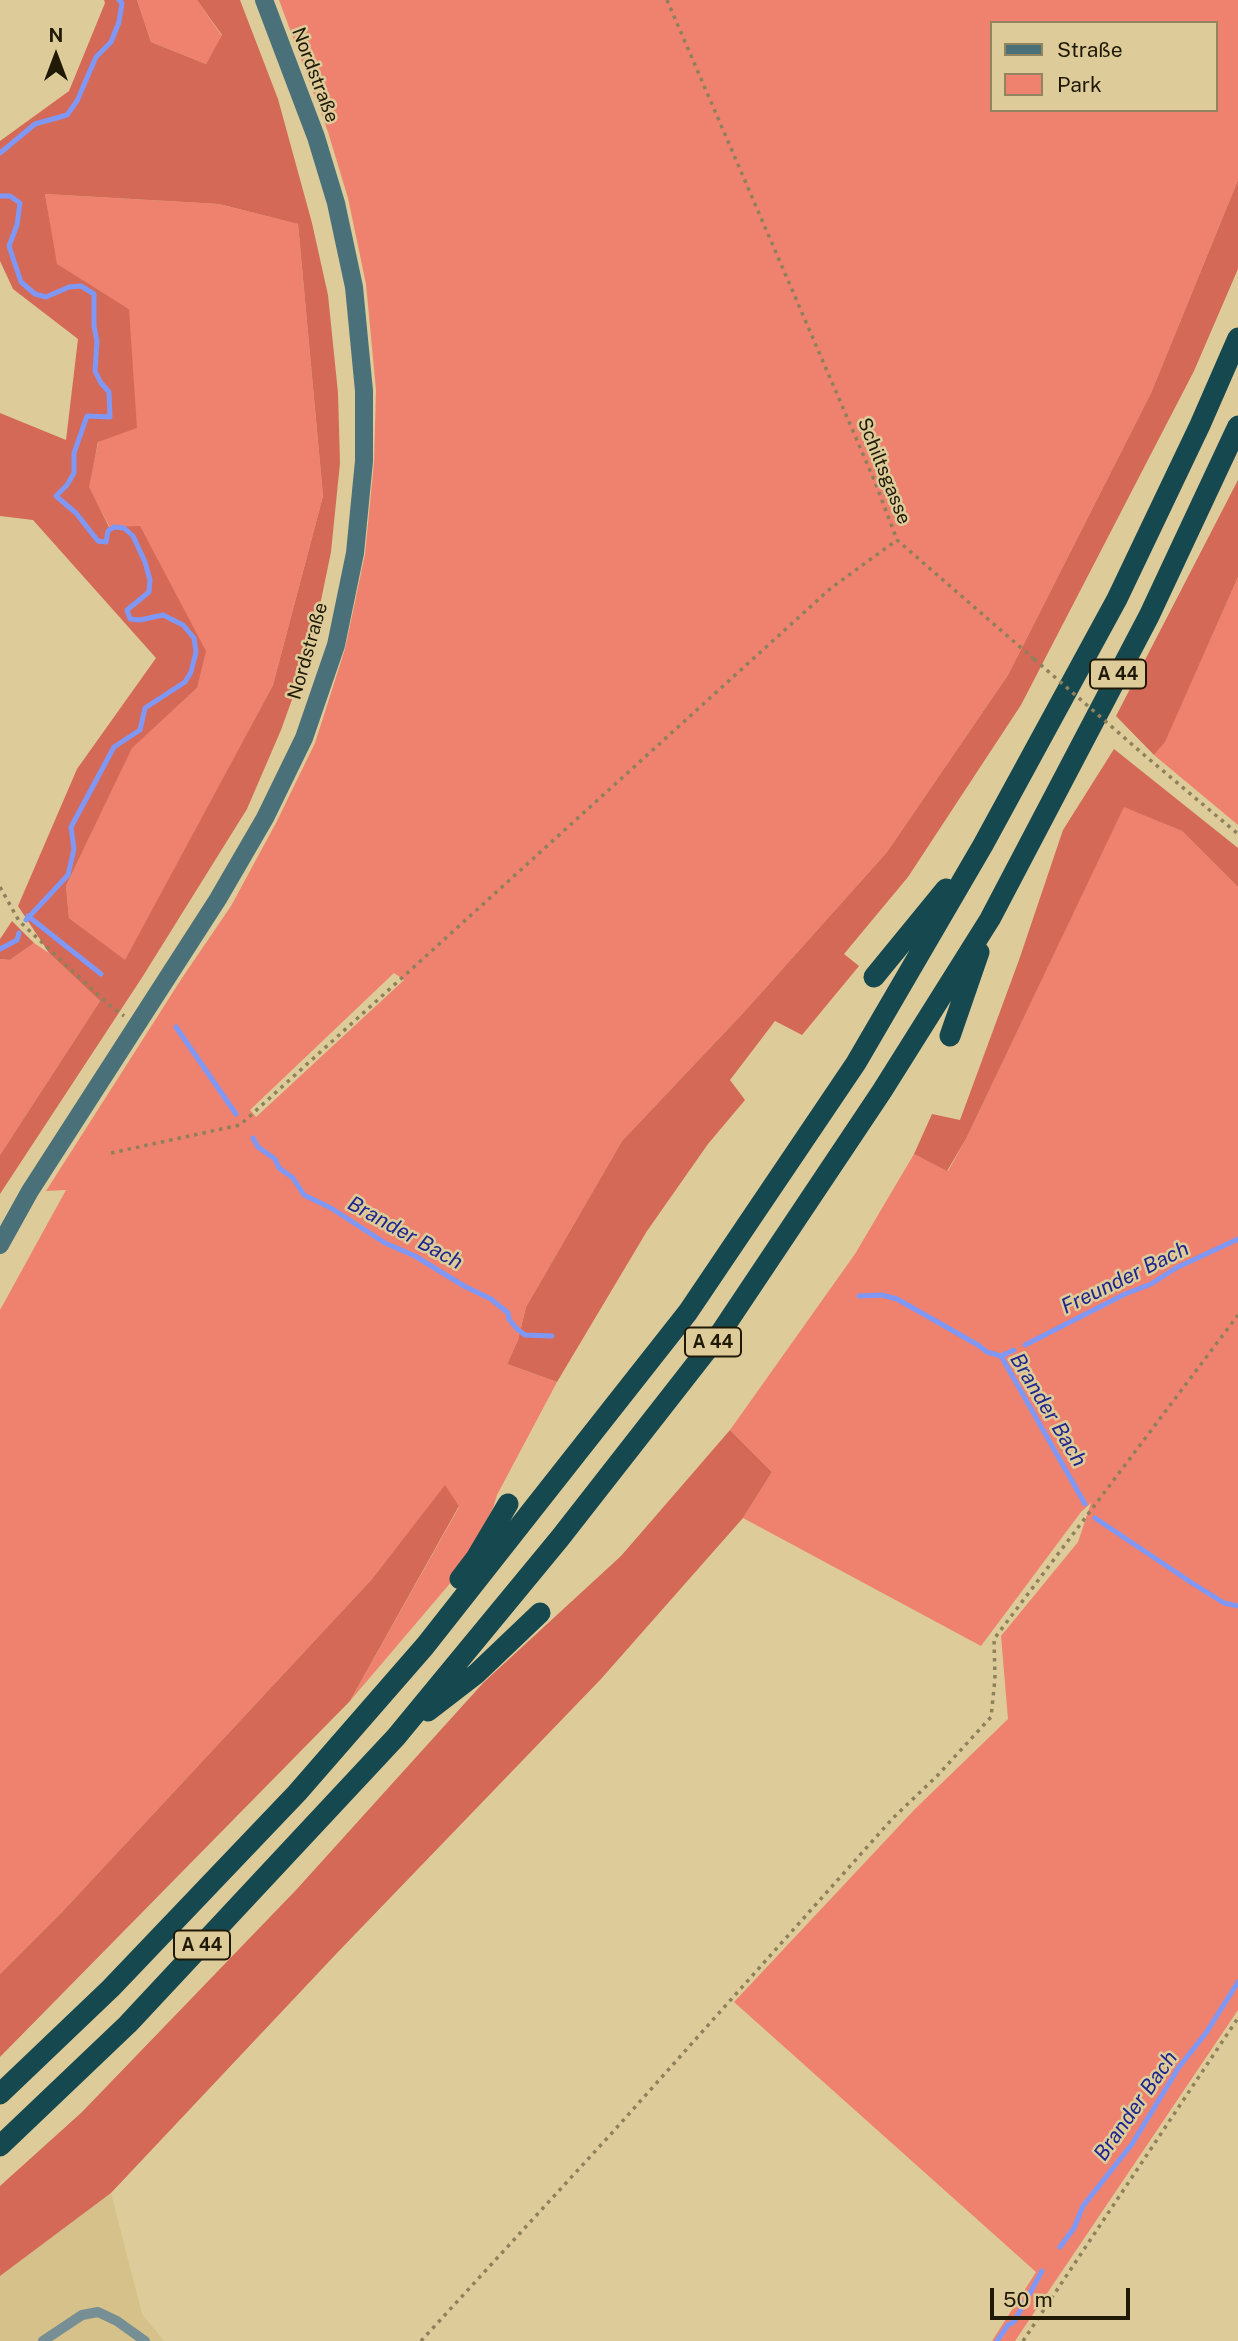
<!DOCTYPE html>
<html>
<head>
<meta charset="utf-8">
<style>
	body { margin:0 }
	#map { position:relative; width:1238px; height:2341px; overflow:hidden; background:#ddcc9a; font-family:"Public Sans",sans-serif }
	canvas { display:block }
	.legend { position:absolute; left:990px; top:21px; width:228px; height:91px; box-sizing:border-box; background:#ddcc9a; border:2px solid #91845f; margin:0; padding:9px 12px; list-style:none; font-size:21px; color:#201906 }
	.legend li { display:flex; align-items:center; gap:14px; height:35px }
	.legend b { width:35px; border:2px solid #91845f }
	.north { position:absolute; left:21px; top:21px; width:70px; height:70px; -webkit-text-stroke:5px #ddcc9a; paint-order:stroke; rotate:0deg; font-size:19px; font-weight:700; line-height:28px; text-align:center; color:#201906 }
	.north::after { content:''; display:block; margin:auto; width:24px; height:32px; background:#201906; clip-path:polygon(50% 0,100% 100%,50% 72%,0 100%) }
	.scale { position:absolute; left:990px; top:2288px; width:140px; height:32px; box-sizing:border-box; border:4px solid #201906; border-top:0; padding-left:9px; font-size:21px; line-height:24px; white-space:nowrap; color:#201906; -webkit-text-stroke:5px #ddcc9a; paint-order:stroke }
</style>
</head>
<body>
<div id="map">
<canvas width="1238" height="2341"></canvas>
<ul class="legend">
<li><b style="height:9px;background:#4a7179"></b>Straße</li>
<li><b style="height:19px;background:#ef826e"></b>Park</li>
</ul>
<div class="north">N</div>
<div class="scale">50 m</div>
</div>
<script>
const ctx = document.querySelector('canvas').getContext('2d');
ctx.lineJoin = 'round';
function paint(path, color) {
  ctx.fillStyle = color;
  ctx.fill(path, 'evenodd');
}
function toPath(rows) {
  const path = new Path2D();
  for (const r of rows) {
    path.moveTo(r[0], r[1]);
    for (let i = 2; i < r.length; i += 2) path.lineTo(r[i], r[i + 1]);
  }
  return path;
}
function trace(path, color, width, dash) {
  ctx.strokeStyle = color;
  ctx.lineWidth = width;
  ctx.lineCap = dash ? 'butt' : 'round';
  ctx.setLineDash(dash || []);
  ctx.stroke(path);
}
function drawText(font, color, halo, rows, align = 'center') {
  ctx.font = font + ' "Public Sans",sans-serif';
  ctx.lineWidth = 5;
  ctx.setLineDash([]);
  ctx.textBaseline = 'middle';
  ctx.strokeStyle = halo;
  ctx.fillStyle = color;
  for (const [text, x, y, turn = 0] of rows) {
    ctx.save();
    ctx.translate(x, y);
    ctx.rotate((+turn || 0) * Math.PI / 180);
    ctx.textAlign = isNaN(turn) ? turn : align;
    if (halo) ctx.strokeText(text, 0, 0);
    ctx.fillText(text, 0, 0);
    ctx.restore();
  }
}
const built = toPath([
	[111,2193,142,2314,164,2341,0,2341,0,2276]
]);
const green = toPath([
	[137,0,197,0,222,36,206,64,151,42],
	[279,0,1238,0,1238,180,1151,393,1008,675,887,852,744,1012,622,1141,526,1307,518,1340,507,1364,557,1382,497,1495,493,1508,458,1574,350,1701,459,1507,445,1486,372,1579,62,1912,0,1974,0,1310,66,1190,46,1191,182,978,231,906,276,823,315,743,345,649,365,554,374,462,376,390,366,284,348,198,328,132],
	[991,23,1215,23,1215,110,991,110],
	[394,973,404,980,256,1117,250,1110],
	[45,194,219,204,298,224,323,496,273,685,125,961,69,918,66,886,132,747,197,688,88,487,129,309,56,264],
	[1238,577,1238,825,1154,755,1165,741],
	[1124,806,1182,831,1238,887,1238,2010,1015,2341,992,2341,1036,2272,734,2002,915,1809,1008,1719,1001,1636,1078,1542,1091,1503,1081,1512,981,1646,743,1518,772,1472,730,1430,855,1254,914,1154,948,1171,966,1139],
	[34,943,49,953,100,1001,0,1155,0,959,10,960]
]);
const forest = toPath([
	[104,0,137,0,151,42,206,64,222,35,197,0,240,0,278,99,312,223,328,295,338,393,340,463,331,552,312,644,281,730,247,809,143,976,0,1194,0,1155,100,1001,49,953,18,906,77,769,156,658,33,520,0,516,0,413,66,440,78,339,13,289,0,261,0,141,69,91,105,3],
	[45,194,219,204,298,224,323,496,273,685,125,960,69,918,66,886,132,748,197,688,206,651,140,526,109,527,89,487,98,442,137,428,129,309,57,264],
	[1238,180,1238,269,1194,371,1021,705,908,877,844,954,859,966,802,1035,775,1021,730,1080,745,1100,708,1144,647,1231,557,1382,507,1364,518,1340,526,1307,622,1141,744,1012,887,852,1008,675,1151,393],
	[1238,480,1238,577,1165,742,1154,755,1116,716],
	[1114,749,1238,848,1238,887,1182,831,1124,807,966,1139,947,1171,914,1154,932,1114,960,1120,1019,960,1063,830],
	[12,921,34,943,10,960,0,959,0,939],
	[730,1430,772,1472,743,1518,601,1679,337,1953,111,2193,0,2276,0,2186,82,2112,296,1890,484,1682,621,1556],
	[445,1485,459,1506,350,1701,0,2057,0,1974,62,1912,372,1579]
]);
const stream = toPath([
	[0,153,35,124,67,115,77,101,96,57,111,42,119,22,122,3,119,0],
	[0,196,10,196,20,203,17,225,9,246,21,282,35,294,46,297,69,287,81,286,94,294,94,326,97,341,95,371,101,383,109,392,110,417,87,416,74,453,74,473,67,485,56,496,76,513,98,541,106,542,108,531,114,527,124,528,133,536,145,562,150,580,149,592,127,610,130,619,140,620,163,615,183,625,194,638,196,652,191,672,185,682,145,708,140,730,114,747,71,827,74,849,68,875,26,920],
	[28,916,101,974],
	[0,949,17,940,19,933],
	[176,1027,236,1114],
	[253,1138,258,1147,275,1159,279,1168,293,1178,304,1195,331,1208,385,1243,415,1256,464,1286,491,1299,508,1313,509,1319,517,1329,525,1335,552,1336],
	[859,1296,882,1295,897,1299,978,1345,987,1352,1001,1356,1085,1504],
	[1025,1345,1125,1294,1151,1284,1176,1268,1238,1239],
	[1001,1356,1014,1350],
	[1095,1518,1192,1583,1224,1603,1238,1606],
	[1060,2247,1074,2228,1083,2206,1132,2144,1179,2067,1206,2033,1238,1982],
	[997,2341,1008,2325,1014,2322,1042,2271]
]);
const path = toPath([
	[667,0,875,482,897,540,1034,659],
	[1143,754,1238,834],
	[0,887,19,921,108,1004,124,1016],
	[111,1153,240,1125,831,588,897,540],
	[421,2341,611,2134,893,1818,937,1776,991,1717,995,1679,994,1639,1238,1315],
	[1023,2341,1238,2018]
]);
const lane = toPath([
	[43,2341,82,2315,98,2312,117,2321,145,2341]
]);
const secondary = toPath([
	[0,1245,30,1191,218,899,265,818,304,738,336,645,355,553,364,461,364,391,354,287,336,203,316,137,264,0]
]);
const highway = toPath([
	[874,977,946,889],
	[950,1036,979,952],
	[460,1579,476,1558,508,1504],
	[428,1711,476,1674,540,1613],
	[0,2094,111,1988,297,1793,425,1646,688,1312,856,1063,983,845,1117,599,1200,425,1238,338],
	[0,2146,128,2024,396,1737,560,1538,721,1332,882,1091,990,919,1149,616,1238,426]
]);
const pathBridge = toPath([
	[1034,659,1143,754]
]);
const shields = [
	[1118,674,56],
	[713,1342,56],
	[202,1945,56]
];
const shieldNames = [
	["A 44",1118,674],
	["A 44",713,1342],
	["A 44",202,1945]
];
const streetNames = [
	["Nordstraße",315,75,69],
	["Schiltsgasse",884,471,68],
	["Nordstraße",308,651,-74]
];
const waterNames = [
	["Brander Bach",405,1233,29],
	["Freunder Bach",1125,1278,-26],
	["Brander Bach",1048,1410,59],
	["Brander Bach",1136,2106,-55]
];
paint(built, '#d5c189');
paint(green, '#ef826e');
paint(forest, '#d46957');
trace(stream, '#7f98f5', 5);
trace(path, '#8d805b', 3.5, [3.5, 5]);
trace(lane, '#758f94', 10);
trace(secondary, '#4a7179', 18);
trace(highway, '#164850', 21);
trace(pathBridge, '#8d805b', 3.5, [3.5, 5]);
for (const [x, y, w] of shields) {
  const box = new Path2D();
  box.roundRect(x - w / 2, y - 14.5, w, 29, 5);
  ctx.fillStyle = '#ddcc9a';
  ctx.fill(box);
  trace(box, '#201906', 2);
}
drawText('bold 18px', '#201906', null, shieldNames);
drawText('19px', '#201906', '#ddcc9a', streetNames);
drawText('italic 21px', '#1f258e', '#ddcc9a', waterNames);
</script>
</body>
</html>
